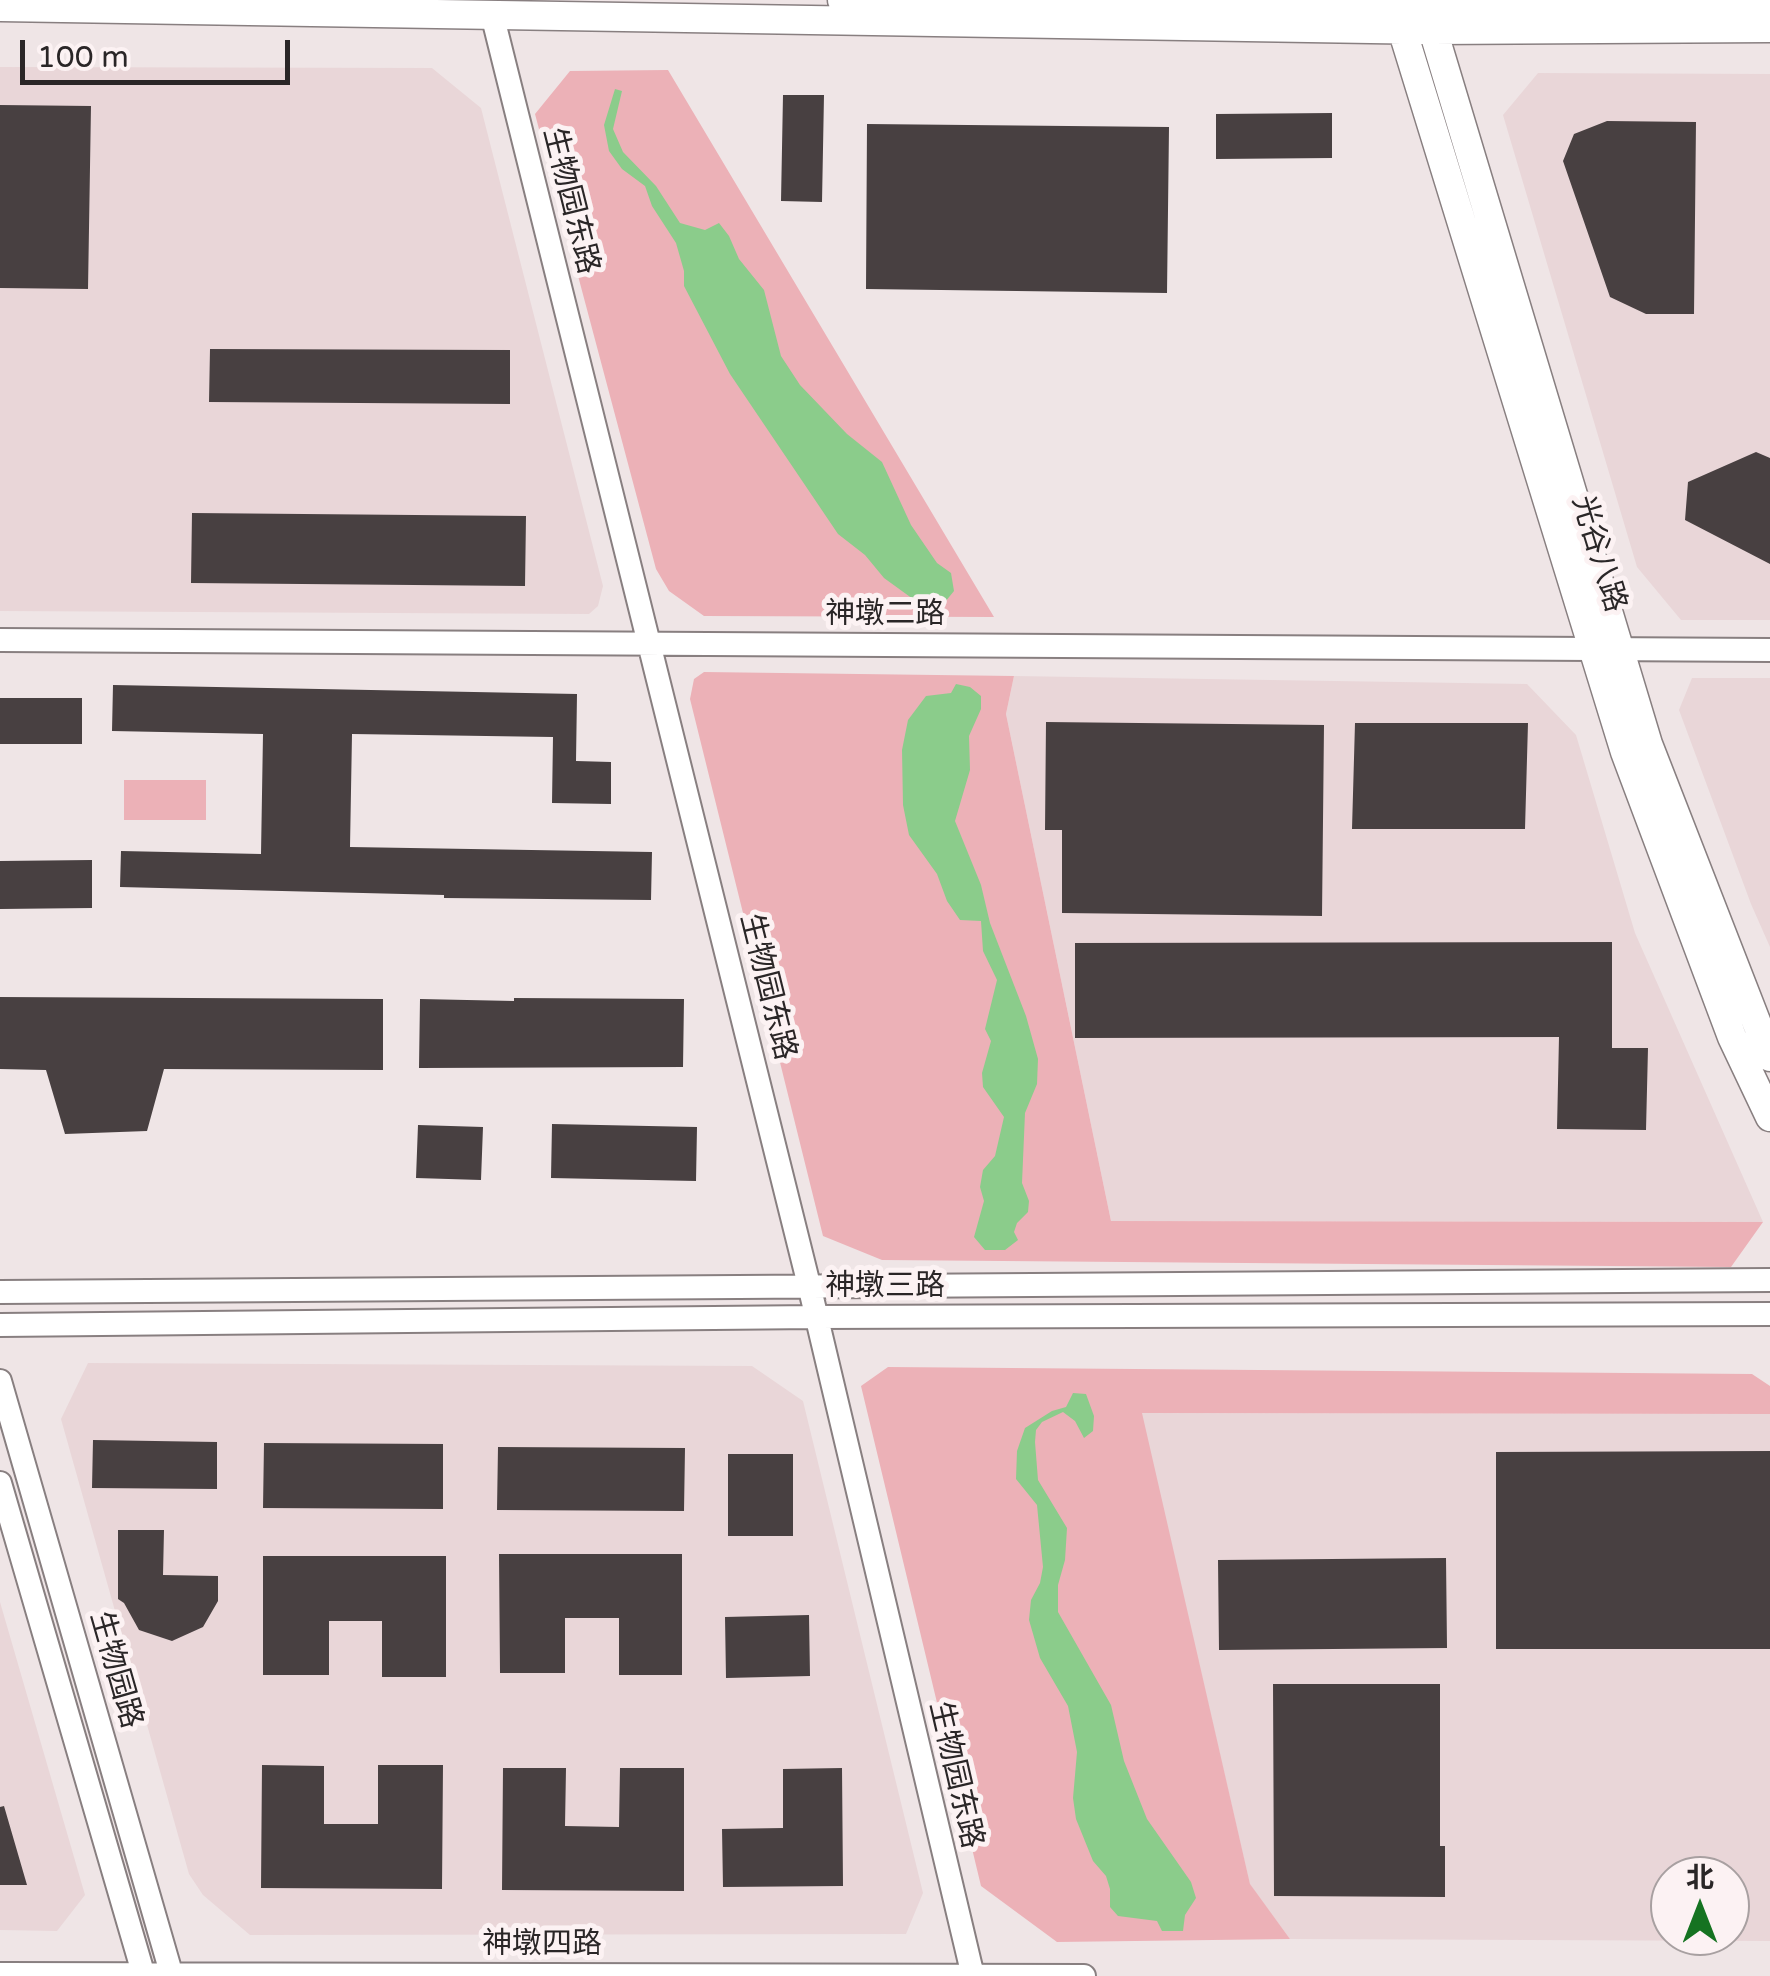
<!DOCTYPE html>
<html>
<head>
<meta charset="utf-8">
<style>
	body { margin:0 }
	#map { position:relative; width:1770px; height:1976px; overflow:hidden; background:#efe5e6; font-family:"Varela Round","Noto Sans SC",sans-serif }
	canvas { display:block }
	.north { position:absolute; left:1650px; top:1856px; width:100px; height:100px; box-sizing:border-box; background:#fcf2f3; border:2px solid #a8a0a1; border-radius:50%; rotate:0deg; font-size:28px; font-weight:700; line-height:40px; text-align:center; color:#2a2627 }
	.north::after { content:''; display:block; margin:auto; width:35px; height:45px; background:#157321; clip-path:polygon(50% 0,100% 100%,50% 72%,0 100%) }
	.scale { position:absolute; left:20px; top:40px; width:270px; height:45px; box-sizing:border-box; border:5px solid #2a2627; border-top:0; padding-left:12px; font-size:30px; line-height:35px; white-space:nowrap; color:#2a2627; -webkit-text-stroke:8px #fcf2f3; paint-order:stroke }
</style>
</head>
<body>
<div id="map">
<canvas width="1770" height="1976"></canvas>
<div class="north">北</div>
<div class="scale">100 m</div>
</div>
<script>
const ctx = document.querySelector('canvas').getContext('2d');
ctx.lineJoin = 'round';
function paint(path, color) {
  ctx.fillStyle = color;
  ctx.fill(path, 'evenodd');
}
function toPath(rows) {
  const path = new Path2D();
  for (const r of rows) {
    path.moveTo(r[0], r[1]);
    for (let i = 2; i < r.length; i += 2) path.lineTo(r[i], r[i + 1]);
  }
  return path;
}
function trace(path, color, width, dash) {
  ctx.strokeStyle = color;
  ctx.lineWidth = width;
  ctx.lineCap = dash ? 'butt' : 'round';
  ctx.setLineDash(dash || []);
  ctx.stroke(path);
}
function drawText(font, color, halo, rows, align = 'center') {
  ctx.font = font + ' "Varela Round","Noto Sans SC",sans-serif';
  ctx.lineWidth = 10;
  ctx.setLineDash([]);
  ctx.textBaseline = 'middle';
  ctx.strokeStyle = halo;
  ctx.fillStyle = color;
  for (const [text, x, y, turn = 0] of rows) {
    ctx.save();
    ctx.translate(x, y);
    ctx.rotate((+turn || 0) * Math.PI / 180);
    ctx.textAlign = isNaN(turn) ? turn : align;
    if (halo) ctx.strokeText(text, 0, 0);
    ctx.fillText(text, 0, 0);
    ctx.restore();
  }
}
const built = toPath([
	[0,67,432,68,481,108,603,586,598,606,589,614,0,611],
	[1538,73,1770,74,1770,620,1681,620,1637,567,1503,115],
	[1014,676,1527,684,1576,735,1635,933,1763,1222,1111,1221,1006,714],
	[1692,678,1770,678,1770,947,1751,904,1679,710],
	[88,1363,752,1366,803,1401,923,1893,906,1934,250,1935,203,1895,189,1874,61,1419],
	[1141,1413,1770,1414,1770,1941,1290,1939,1250,1885],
	[1670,1876,1730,1876,1730,1936,1670,1936],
	[0,1602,85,1895,57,1931,0,1930]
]);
const green = toPath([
	[668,70,994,617,704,616,669,591,656,569,535,114,570,71],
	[704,672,1014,676,1006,714,1111,1221,1763,1222,1731,1267,882,1260,823,1236,690,699,694,679],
	[124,780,206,780,206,820,124,820],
	[888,1367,1752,1374,1770,1386,1770,1414,1142,1413,1250,1884,1290,1939,1057,1942,981,1886,861,1386]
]);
const water = toPath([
	[615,89,622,91,613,129,623,152,656,186,680,223,705,230,719,223,729,236,739,259,764,290,781,356,800,385,847,434,882,462,911,525,937,563,951,573,954,591,945,602,923,605,913,599,884,578,865,555,838,534,730,374,684,286,684,271,676,243,652,206,645,186,622,169,609,151,604,125],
	[956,684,970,687,981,696,981,709,969,736,970,770,955,821,981,885,990,923,1026,1016,1038,1059,1037,1084,1025,1113,1022,1183,1029,1201,1028,1212,1017,1223,1014,1232,1018,1240,1005,1250,985,1250,974,1237,984,1201,980,1187,983,1170,995,1156,1004,1117,983,1087,982,1073,991,1041,985,1029,997,980,983,951,981,921,960,920,947,901,937,874,909,835,903,805,902,750,908,720,926,696,951,693],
	[1073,1393,1086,1394,1094,1416,1093,1431,1084,1438,1075,1421,1063,1412,1042,1422,1036,1430,1035,1442,1038,1480,1067,1528,1065,1560,1058,1585,1058,1612,1111,1705,1124,1761,1147,1819,1191,1882,1196,1898,1185,1915,1183,1931,1162,1931,1157,1921,1118,1916,1110,1907,1110,1889,1106,1876,1093,1861,1076,1819,1073,1798,1077,1752,1068,1706,1040,1658,1029,1620,1031,1600,1040,1583,1043,1567,1037,1505,1016,1479,1017,1451,1025,1428,1052,1411,1066,1407]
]);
const building = toPath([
	[783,95,824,95,822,202,781,201],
	[0,105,91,106,88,289,0,288],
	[1332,113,1332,158,1216,159,1216,114],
	[1607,121,1696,122,1694,314,1646,314,1610,297,1563,161,1574,134],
	[867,124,1169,127,1167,293,866,289],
	[210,349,510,350,510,404,209,402],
	[1756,452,1770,458,1770,564,1685,520,1688,482],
	[192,513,526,516,525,586,191,583],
	[113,685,577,694,576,761,611,762,611,804,552,803,553,737,352,734,350,847,652,852,651,900,444,898,444,895,120,887,121,851,261,854,263,734,112,731],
	[0,698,82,698,82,744,0,744],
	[1046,722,1324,725,1322,916,1062,913,1062,830,1045,830],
	[1355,723,1528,723,1525,829,1352,829],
	[92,860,92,908,0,909,0,861],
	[1612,942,1612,1048,1648,1048,1646,1130,1557,1129,1559,1037,1075,1038,1075,943],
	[0,997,383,999,383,1070,164,1069,147,1131,65,1134,46,1070,0,1069],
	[514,998,684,999,683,1067,419,1068,420,999,514,1001],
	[552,1124,697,1127,696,1181,551,1178],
	[418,1125,483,1127,481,1180,416,1178],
	[93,1440,217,1442,217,1489,92,1488],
	[264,1443,443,1444,443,1509,263,1508],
	[498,1447,685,1448,684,1511,497,1510],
	[1770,1451,1770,1649,1496,1649,1496,1452],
	[728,1454,793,1454,793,1536,728,1536],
	[118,1530,164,1530,163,1575,218,1576,218,1601,203,1627,172,1641,139,1630,124,1603,118,1599],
	[499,1554,682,1554,682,1675,619,1675,619,1618,565,1618,565,1673,500,1673],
	[263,1556,446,1556,446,1677,382,1677,382,1621,329,1621,329,1675,263,1675],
	[1446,1558,1447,1648,1219,1650,1218,1560],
	[809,1615,810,1676,726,1678,725,1617],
	[1273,1684,1440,1684,1440,1846,1445,1846,1445,1897,1274,1896],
	[262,1765,324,1766,324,1824,378,1824,378,1765,443,1765,442,1889,261,1888],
	[503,1768,566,1768,565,1826,619,1827,620,1768,684,1768,684,1891,502,1890],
	[842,1768,843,1886,723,1887,722,1829,783,1828,783,1769],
	[4,1806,27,1885,0,1885,0,1807]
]);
const tertiary = toPath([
	[492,14,809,1285,973,1976],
	[0,640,1770,650],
	[0,1292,1770,1280],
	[0,1325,815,1317,1770,1314],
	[0,1381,172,1976],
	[0,1483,144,1976],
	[0,1974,1084,1976]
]);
const secondary = toPath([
	[842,0,1427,10,1770,8],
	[0,7,1433,30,1770,28],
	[1399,10,1402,29,1625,752,1732,1037,1770,1117],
	[1433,30,1648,744,1770,1057]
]);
const streetNames = [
	["生物园东路",570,201,76],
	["光谷八路",1598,554,73],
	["神墩二路",885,615],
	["生物园东路",767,987,76],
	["神墩三路",885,1287],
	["生物园路",115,1670,74],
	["生物园东路",955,1775,77],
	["神墩四路",542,1945]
];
paint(built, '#e9d6d8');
paint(green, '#ecb1b7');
paint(water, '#8bcc8b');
paint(building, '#484041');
trace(tertiary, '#887f80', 26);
trace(secondary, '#887f80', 31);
trace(tertiary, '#fff', 22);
trace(secondary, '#fff', 28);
drawText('30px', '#2a2627', '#fcf2f3', streetNames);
</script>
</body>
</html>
